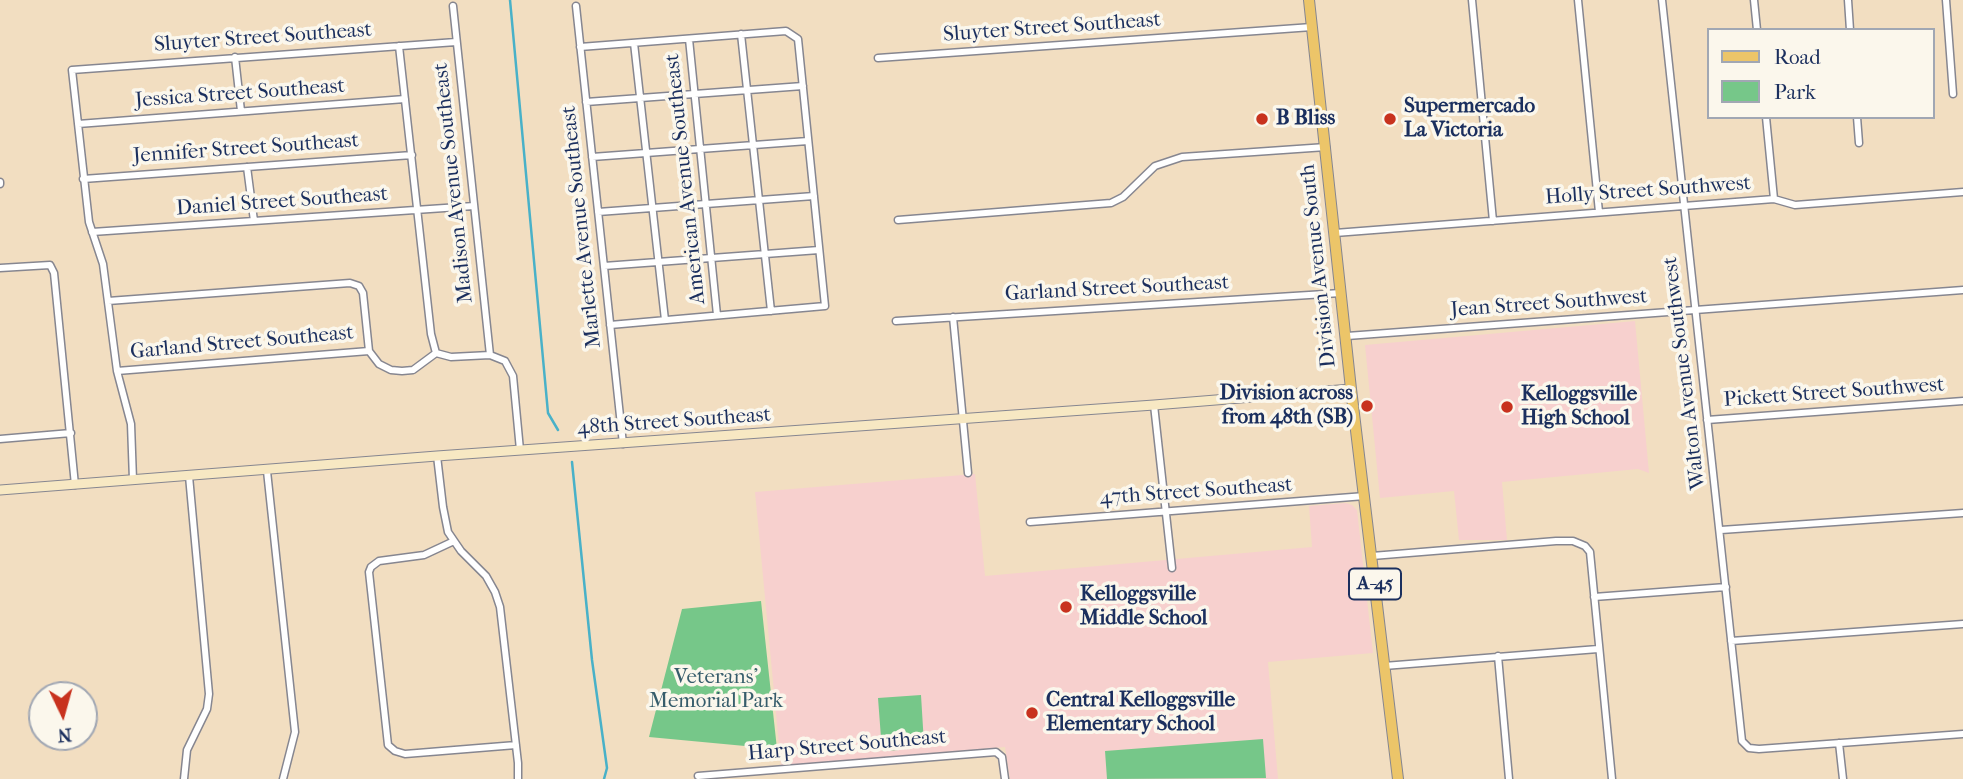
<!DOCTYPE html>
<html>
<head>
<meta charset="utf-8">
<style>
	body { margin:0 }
	#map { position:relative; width:1963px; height:779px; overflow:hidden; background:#f2dec1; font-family:"IM FELL French Canon",serif }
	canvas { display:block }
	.legend { position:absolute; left:1707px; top:28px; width:228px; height:91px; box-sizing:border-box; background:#fbf7ec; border:2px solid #a1a7b3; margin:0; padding:9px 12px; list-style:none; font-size:21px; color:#1b2f5e }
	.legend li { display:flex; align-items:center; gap:14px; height:35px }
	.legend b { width:35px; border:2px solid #a1a7b3 }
	.north { position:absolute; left:28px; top:681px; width:70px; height:70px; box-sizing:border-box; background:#fbf7ec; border:2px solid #a1a7b3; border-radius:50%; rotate:175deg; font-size:19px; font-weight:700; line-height:28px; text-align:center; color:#1b2f5e }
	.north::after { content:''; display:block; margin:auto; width:24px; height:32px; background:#c8321e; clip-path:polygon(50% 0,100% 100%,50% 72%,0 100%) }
</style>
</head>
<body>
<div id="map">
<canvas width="1963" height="779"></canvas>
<ul class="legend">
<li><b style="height:9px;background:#ecc569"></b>Road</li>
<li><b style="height:19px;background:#76c789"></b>Park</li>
</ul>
<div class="north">N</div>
</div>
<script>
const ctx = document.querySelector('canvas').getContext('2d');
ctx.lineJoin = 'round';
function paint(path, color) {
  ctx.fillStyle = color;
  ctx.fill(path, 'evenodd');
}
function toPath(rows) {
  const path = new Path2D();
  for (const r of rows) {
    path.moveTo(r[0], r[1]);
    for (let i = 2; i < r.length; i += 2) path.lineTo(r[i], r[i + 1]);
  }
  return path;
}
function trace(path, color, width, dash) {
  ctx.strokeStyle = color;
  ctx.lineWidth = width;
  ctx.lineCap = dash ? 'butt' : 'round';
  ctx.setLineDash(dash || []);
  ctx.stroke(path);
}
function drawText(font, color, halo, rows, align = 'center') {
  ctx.font = font + ' "IM FELL French Canon",serif';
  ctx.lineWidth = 7;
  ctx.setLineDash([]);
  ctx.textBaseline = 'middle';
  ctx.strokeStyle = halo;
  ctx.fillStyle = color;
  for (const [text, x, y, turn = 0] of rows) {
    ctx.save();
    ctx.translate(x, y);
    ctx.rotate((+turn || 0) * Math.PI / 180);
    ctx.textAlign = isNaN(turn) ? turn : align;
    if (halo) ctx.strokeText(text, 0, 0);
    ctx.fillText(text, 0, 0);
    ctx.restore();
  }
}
const built = toPath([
	[1635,321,1649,473,1638,469,1502,482,1507,540,1459,540,1454,491,1380,498,1365,345],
	[975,474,985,576,1312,547,1309,506,1346,503,1352,505,1357,510,1373,653,1268,662,1278,779,1010,779,1005,747,781,766,755,492]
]);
const green = toPath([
	[761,601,777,749,649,737,682,609],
	[921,695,924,744,899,745,899,750,882,751,878,698],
	[1263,739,1266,778,1107,779,1105,751]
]);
const stream = toPath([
	[510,0,548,413,558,430],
	[572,462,592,660,607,768,604,779]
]);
const street = toPath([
	[1472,0,1493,221],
	[1578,0,1599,212],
	[1662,0,1742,741,1749,748,1759,749,1963,734],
	[1754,0,1757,30],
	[1848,0,1850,30],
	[1946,0,1953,94],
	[453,6,490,355],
	[576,6,623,444],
	[741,34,771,311],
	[689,39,717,315],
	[634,43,665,320],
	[399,46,431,334,436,353],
	[580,47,786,31,798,39,825,306,610,325],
	[235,57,241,111],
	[878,58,1312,27],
	[586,102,803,86],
	[1766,117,1774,199],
	[1857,117,1859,143],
	[78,124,405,99],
	[592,157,808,141],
	[247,167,254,221],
	[83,179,412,155],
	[0,182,0,184],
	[598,212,814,196],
	[898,220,1111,203,1123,197,1155,166,1182,157,1326,147],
	[92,232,474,206],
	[1335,233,1774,199,1795,205,1963,192],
	[604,266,819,250],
	[0,268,50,265,54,273,75,485],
	[108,301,350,283,359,286,363,293,369,351],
	[953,317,968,473],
	[896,321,1341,293],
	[1347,336,1963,290],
	[117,371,369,351,379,364,391,370,402,371,413,370,436,353,451,357,490,355,505,361,513,376,520,450],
	[1154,405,1172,568],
	[1707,420,1963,401],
	[0,439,71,433],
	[437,456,443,507,448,532,461,551,486,576,495,592,500,607,518,763,518,779],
	[267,471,295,732,283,779],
	[133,480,131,424,117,371,103,264,89,222,72,70,456,42],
	[1030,522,1365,496],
	[1721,530,1963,513],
	[454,541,424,555,379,561,371,567,369,572,388,745,395,751,405,754,516,745],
	[1372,556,1556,541,1573,541,1585,546,1590,552,1612,779],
	[1594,597,1726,587],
	[1731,641,1963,624],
	[1498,656,1509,779],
	[1384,666,1598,649],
	[1839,743,1843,779],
	[698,776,996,752,1002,757,1005,779],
	[184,779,187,750,207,709,209,694,189,476]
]);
const secondary = toPath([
	[0,490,437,456,1154,405,1351,389]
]);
const primary = toPath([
	[1309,0,1351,389,1398,779]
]);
const markers = [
	[1262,119,7,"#c8321e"],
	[1390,119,7,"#c8321e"],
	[1367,406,7,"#c8321e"],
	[1507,407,7,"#c8321e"],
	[1066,607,7,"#c8321e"],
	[1032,713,7,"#c8321e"]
];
const shields = [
	[1375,584,52]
];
const shieldNames = [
	["A-45",1375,584]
];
const streetNames = [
	["Sluyter Street Southeast",1052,28,-4],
	["Sluyter Street Southeast",263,38,-4],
	["Jessica Street Southeast",240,94,-4],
	["Jennifer Street Southeast",246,149,-4],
	["American Avenue Southeast",686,179,-96],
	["Madison Avenue Southeast",454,183,-96],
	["Holly Street Southwest",1648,191,-4],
	["Daniel Street Southeast",282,202,-4],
	["Marlette Avenue Southeast",582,227,-96],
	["Division Avenue South",1319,266,-96],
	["Garland Street Southeast",1117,289,-3],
	["Jean Street Southwest",1549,304,-4],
	["Garland Street Southeast",242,343,-5],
	["Walton Avenue Southwest",1685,373,-97],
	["Pickett Street Southwest",1834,393,-4],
	["48th Street Southeast",674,422,-4],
	["47th Street Southeast",1196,492,-4],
	["Harp Street Southeast",847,746,-5]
];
const poiNames = [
	["Supermercado",1404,107],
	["La Victoria",1404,131],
	["B Bliss",1276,119],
	["Division across",1353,394,"right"],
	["from 48th (SB)",1353,418,"right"],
	["Kelloggsville",1521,395],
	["High School",1521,419],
	["Kelloggsville",1080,595],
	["Middle School",1080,619],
	["Central Kelloggsville",1046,701],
	["Elementary School",1046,725]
];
const parkNames = [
	["Veterans'",716,678],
	["Memorial Park",716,702]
];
paint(built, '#f7d0ce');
paint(green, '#76c789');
trace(stream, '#49b1c8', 2.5);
trace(street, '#868690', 9);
trace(secondary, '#868690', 11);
trace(primary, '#868690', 12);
trace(street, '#fff', 6);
trace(secondary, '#f7e8c3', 9);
trace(primary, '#ecc569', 10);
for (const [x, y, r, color] of markers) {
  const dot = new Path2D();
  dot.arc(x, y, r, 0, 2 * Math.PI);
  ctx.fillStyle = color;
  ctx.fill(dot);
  trace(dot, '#fbf7ec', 2.5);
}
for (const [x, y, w] of shields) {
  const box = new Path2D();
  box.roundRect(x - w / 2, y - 15.5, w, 31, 5);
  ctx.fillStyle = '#fbf7ec';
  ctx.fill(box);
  trace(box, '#1b2f5e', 2);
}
drawText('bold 19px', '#1b2f5e', null, shieldNames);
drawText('21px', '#1b2f5e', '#fbf7ec', streetNames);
drawText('bold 21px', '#1b2f5e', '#fbf7ec', poiNames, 'left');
drawText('21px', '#365d6b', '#fbf7ec', parkNames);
</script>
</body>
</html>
